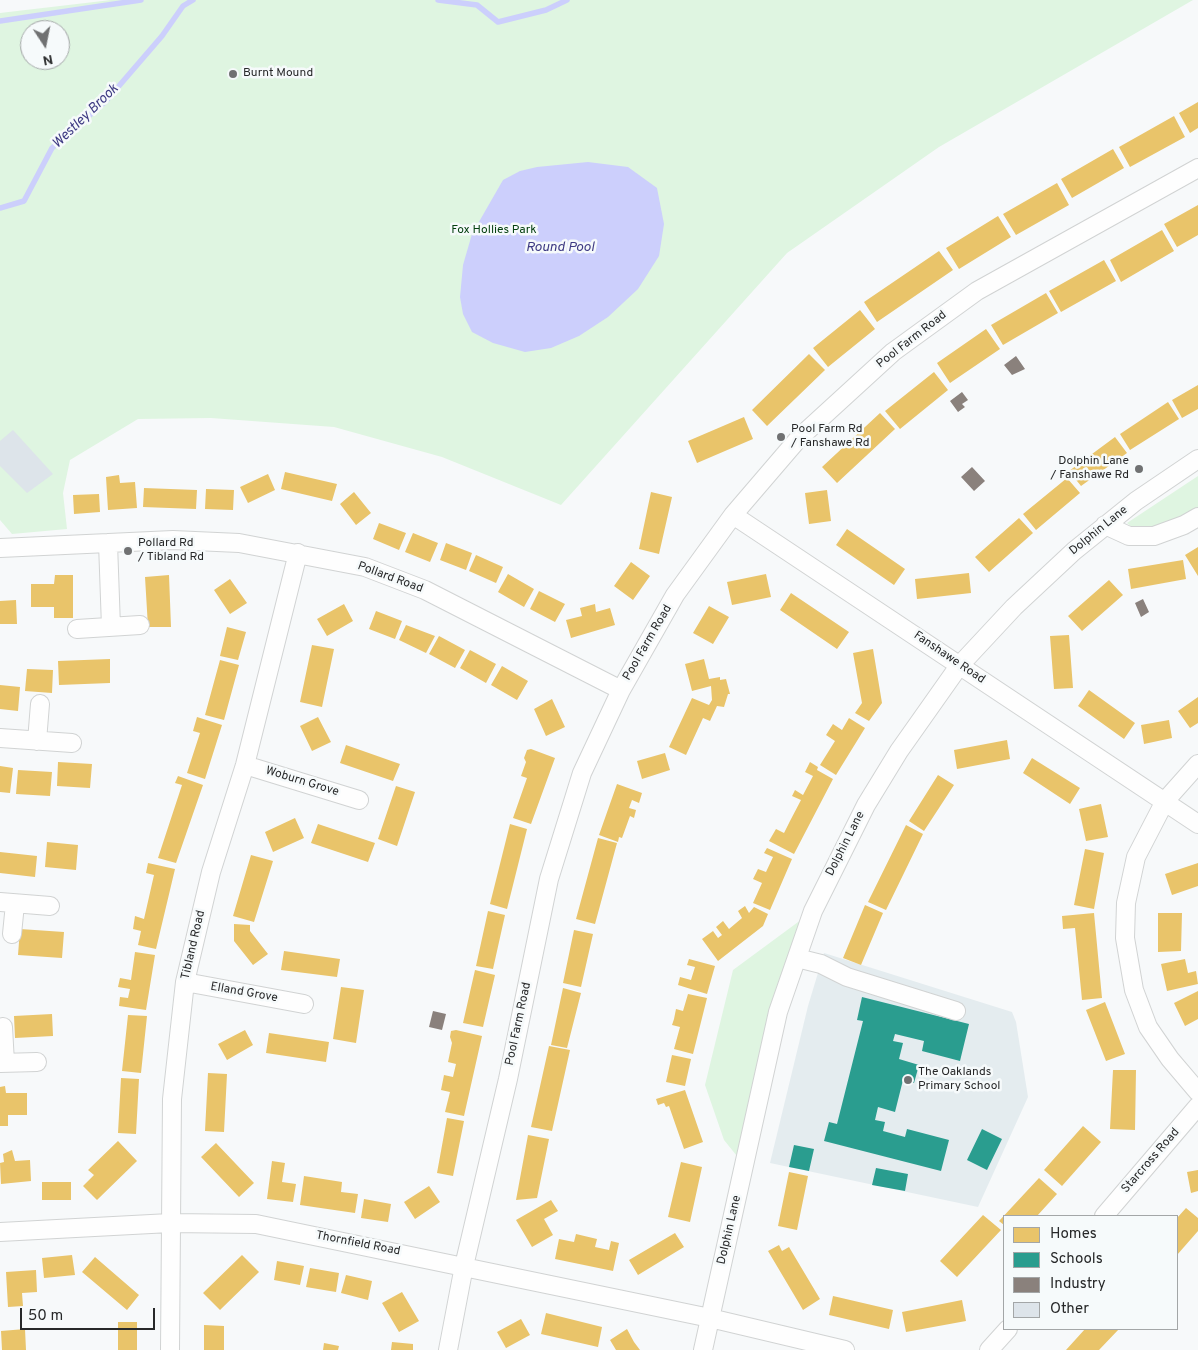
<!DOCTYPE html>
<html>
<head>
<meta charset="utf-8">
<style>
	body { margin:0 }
	#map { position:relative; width:1198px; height:1350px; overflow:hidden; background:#f7f9fa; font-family:Overpass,sans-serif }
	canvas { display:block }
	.legend { position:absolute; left:1003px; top:1215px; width:175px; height:115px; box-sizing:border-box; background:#f6fafb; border:1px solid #a3a6a7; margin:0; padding:6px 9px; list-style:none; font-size:15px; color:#272829 }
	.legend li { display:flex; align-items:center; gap:10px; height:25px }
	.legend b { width:25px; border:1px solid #a3a6a7 }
	.north { position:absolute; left:20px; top:20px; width:50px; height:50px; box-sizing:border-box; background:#f6fafb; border:1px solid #a3a6a7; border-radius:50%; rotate:169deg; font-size:14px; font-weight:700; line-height:20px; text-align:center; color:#272829 }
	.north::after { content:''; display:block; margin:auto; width:18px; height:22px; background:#707172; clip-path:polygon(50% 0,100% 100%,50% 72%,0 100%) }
	.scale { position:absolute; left:20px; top:1308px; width:135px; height:22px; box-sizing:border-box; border:2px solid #272829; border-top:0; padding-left:6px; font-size:15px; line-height:18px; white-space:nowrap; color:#272829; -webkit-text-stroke:4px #f6fafb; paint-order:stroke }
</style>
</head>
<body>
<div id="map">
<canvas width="1198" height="1350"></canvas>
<ul class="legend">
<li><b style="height:14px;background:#e9c46a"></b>Homes</li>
<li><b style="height:14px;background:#2a9d8f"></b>Schools</li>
<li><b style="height:14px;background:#8a817c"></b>Industry</li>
<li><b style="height:14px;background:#dde4ea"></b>Other</li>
</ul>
<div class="north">N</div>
<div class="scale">50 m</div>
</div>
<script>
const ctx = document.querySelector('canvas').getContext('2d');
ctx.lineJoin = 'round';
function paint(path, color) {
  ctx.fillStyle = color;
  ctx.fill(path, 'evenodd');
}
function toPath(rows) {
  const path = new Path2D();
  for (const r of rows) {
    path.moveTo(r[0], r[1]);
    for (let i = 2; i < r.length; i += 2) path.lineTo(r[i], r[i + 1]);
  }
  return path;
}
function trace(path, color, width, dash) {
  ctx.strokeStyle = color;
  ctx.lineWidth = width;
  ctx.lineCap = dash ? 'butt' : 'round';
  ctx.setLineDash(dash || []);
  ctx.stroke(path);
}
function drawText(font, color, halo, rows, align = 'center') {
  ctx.font = font + ' Overpass,sans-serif';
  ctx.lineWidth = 5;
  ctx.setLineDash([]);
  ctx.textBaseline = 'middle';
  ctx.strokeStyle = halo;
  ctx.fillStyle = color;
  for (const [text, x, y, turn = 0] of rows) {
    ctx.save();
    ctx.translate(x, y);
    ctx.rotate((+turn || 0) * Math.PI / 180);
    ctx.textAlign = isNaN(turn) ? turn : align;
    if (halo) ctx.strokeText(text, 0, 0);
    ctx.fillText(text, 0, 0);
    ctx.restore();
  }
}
const built = toPath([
	[824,953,1012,1012,1016,1022,1028,1097,978,1207,770,1163,808,1006]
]);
const green = toPath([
	[111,0,1193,0,939,147,787,253,561,505,442,457,334,427,211,418,138,419,70,460,63,493,67,529,12,534,0,520,0,13],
	[30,30,60,30,60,60,30,60],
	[1198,476,1198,510,1157,528,1134,529,1127,523],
	[813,911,745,1166,724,1140,705,1085,733,970]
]);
const water = toPath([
	[588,162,628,167,657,188,664,224,659,256,638,289,608,317,579,336,551,348,525,352,493,343,472,332,463,314,460,297,463,265,472,234,503,180,520,171,537,167]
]);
const homes = toPath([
	[1198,102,1198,128,1190,133,1179,113],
	[1174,116,1185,137,1130,167,1119,147],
	[1113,149,1124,168,1072,198,1061,179],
	[1057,183,1069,205,1016,235,1003,214],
	[1198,205,1198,235,1177,247,1164,224],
	[998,216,1011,237,959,269,946,248],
	[1162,230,1174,251,1121,282,1110,260],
	[939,251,953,270,877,322,864,302],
	[1104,260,1116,281,1061,312,1049,291],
	[1046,293,1058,313,1003,345,991,325],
	[860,310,875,329,828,367,813,348],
	[986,329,1000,349,950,383,937,363],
	[809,354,825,370,767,426,752,410],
	[934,372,948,390,900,429,885,411],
	[1198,385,1198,409,1182,418,1172,400],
	[1168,402,1179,419,1130,450,1120,434],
	[880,413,895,429,837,483,822,467],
	[744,417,753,439,697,463,688,441],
	[1115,437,1127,453,1081,486,1069,471],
	[285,472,337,484,332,501,281,489],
	[268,474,275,490,248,503,240,487],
	[119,475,120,483,135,482,137,508,108,510,106,477],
	[1067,478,1080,493,1036,530,1023,514],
	[144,488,197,490,196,509,143,507],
	[206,489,234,490,233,510,205,509],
	[827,490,831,521,809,524,805,493],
	[354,492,371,513,356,525,340,504],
	[651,492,672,497,659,554,639,549],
	[99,494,100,512,74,514,73,495],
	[1019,518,1033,533,989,572,975,557],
	[379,523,406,533,399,550,373,539],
	[847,529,905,569,894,585,836,545],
	[413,533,438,543,430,562,405,552],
	[446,543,472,553,466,570,440,560],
	[1198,547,1198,576,1185,555],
	[476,555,503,567,496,583,469,571],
	[1183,560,1186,579,1131,589,1128,569],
	[631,562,650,576,633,600,614,586],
	[969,573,971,593,917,599,915,579],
	[508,574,534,589,524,607,498,592],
	[766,574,771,597,732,605,727,582],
	[55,575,73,575,73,618,54,618,54,607,31,607,31,584,54,584],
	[169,575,171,627,148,627,145,577],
	[230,579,247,603,230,614,214,590],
	[1109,580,1123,595,1082,631,1068,616],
	[539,591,565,604,555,622,530,609],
	[791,593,849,632,837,649,780,610],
	[16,600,17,624,0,624,0,601],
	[344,604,353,621,327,636,317,619],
	[595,604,596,612,610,608,615,625,571,638,566,620,582,616,580,608],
	[709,606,729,617,713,644,693,633],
	[376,611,402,621,395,639,369,629],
	[406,625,435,636,426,653,399,640],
	[227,627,246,632,238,660,220,656],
	[1069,635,1073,688,1054,689,1050,636],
	[439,636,465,650,455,668,429,654],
	[312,645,334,649,322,707,300,702],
	[873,649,882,703,869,721,855,713,862,703,853,653],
	[470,650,496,664,486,683,460,668],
	[110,659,110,683,59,685,58,661],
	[704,659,709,679,720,677,720,680,726,679,730,694,728,694,724,707,717,706,710,721,703,718,686,755,669,747,692,698,709,705,712,700,711,686,692,691,685,664],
	[220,660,239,665,224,720,205,715],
	[502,666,528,681,517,700,491,685],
	[27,669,53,670,52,693,25,691],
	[0,685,20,687,18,711,0,709],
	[1089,690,1135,723,1124,739,1078,706],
	[1198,697,1198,723,1190,728,1178,711],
	[552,699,565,727,546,736,534,709],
	[197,717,222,725,205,779,187,773,200,733,193,731],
	[318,717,331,742,312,751,300,726],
	[849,718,865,728,836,775,820,765,835,741,826,735,833,724,842,730],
	[1169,720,1172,738,1144,744,1141,725],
	[1007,740,1010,759,957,769,954,750],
	[346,745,400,764,393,781,340,763],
	[531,749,555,758,531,824,513,818,527,778,521,776,526,762,524,758,527,750],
	[665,753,670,770,642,779,637,761],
	[1032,758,1080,788,1070,804,1023,773],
	[58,762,92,764,90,788,57,786],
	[810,762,818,767,817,770,833,779,794,854,769,841,776,829,784,833,790,821,801,800,792,796,795,790,803,795,813,776,805,772],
	[0,766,13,768,10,793,0,792],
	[18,770,52,772,50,796,16,794],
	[938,775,954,785,924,831,909,821],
	[178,776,203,785,176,863,158,858,182,785,175,783],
	[617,784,642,793,639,803,632,800,629,808,636,810,634,818,630,816,622,838,619,837,618,842,599,835],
	[396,786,415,792,397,846,378,839],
	[1101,804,1108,837,1086,841,1079,809],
	[295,818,304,838,273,852,265,832],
	[318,824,375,843,368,862,311,843],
	[510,824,527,829,507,909,490,904],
	[906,825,923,834,886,910,868,902],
	[598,838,617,843,595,924,576,919],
	[47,842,78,845,76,870,45,867],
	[767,848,792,859,770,910,753,903,762,883,753,879,758,869,766,872,773,857,764,853],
	[1085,849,1104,853,1094,909,1074,905],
	[0,852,37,856,35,877,0,873],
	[251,855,273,861,254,922,233,916],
	[148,863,175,869,156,949,138,945,141,931,133,929,135,916,144,919,154,875,146,873],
	[1198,863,1198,886,1172,895,1165,874],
	[865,905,883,913,861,965,843,958],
	[745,906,749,913,754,907,768,914,763,926,718,961,702,939,713,931,718,938,722,935,716,927,723,921,729,929,742,918,738,911],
	[488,911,505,915,493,969,476,966],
	[1094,913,1102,998,1082,1000,1075,928,1063,929,1062,916],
	[1158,913,1182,913,1181,951,1158,952],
	[234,924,250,925,250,931,268,954,253,965,234,941],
	[20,929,64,932,62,958,18,955],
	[574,930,593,934,581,987,563,983],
	[284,951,340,959,337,977,281,970],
	[135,952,155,955,146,1010,119,1006,120,997,128,998,130,989,118,987,120,978,131,980],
	[689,959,715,966,707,994,678,985,680,977,691,980,695,967,687,965],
	[1185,959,1188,973,1196,971,1198,984,1167,991,1161,964],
	[475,970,495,975,483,1027,463,1023],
	[341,987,364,990,356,1043,333,1039],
	[563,988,581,993,567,1048,551,1045],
	[1198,991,1198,1019,1185,1026,1174,1003],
	[688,994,707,998,693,1054,674,1049,680,1027,672,1025,674,1019,676,1009,683,1011],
	[1105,1002,1125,1054,1106,1061,1086,1010],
	[52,1014,53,1036,15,1038,14,1016],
	[128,1015,147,1016,141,1073,122,1071],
	[245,1030,253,1045,227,1060,218,1044],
	[456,1030,482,1036,464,1116,445,1112,450,1092,441,1090,444,1075,453,1077,456,1064,448,1062,452,1043,450,1037,451,1031],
	[269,1033,329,1042,326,1062,266,1053],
	[549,1046,570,1050,552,1131,531,1127],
	[672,1055,691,1059,685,1086,666,1082],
	[1113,1070,1136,1070,1135,1130,1110,1129],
	[208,1073,227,1074,224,1132,205,1131],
	[121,1078,139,1079,136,1134,118,1133],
	[5,1086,6,1093,27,1093,27,1115,8,1115,8,1126,0,1126,0,1087],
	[685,1090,703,1142,684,1149,669,1106,666,1107,664,1103,658,1105,656,1099],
	[447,1118,464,1121,453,1176,437,1173],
	[1083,1126,1101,1142,1062,1186,1044,1170],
	[528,1135,549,1139,537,1198,516,1200],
	[118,1141,137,1161,97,1200,83,1186,94,1175,88,1170],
	[216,1143,254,1183,239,1197,201,1157],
	[12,1150,15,1161,30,1160,31,1181,1,1184,0,1163,4,1162,3,1154],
	[272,1161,285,1163,282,1182,296,1184,293,1202,267,1199],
	[681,1162,702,1167,690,1222,668,1217],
	[1198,1170,1198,1191,1191,1193,1187,1172],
	[789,1172,808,1176,797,1230,778,1226],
	[304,1176,342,1182,341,1192,358,1194,355,1213,300,1205],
	[1039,1178,1057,1194,1037,1216,1004,1216,1004,1225,999,1221],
	[42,1182,71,1182,71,1200,42,1200],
	[429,1186,440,1202,415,1219,404,1202],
	[364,1199,391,1204,388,1222,361,1218],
	[551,1200,558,1211,544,1219,553,1235,532,1247,516,1220],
	[1186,1208,1198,1218,1198,1231,1177,1255,1177,1218],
	[983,1215,1001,1230,957,1277,940,1261],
	[675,1233,684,1247,638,1275,629,1260],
	[576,1234,597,1239,595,1247,609,1250,611,1241,619,1243,613,1271,555,1259,559,1239,574,1242],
	[779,1245,782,1251,789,1247,820,1299,803,1310,768,1251],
	[72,1255,75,1275,44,1278,42,1258],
	[242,1255,259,1272,220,1310,203,1293],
	[95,1257,139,1295,127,1310,82,1272],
	[277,1261,304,1266,300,1285,274,1280],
	[310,1268,339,1273,336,1292,306,1287],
	[36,1270,37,1292,22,1293,23,1306,8,1307,6,1272],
	[346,1275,372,1281,368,1300,341,1293],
	[402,1292,419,1321,399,1332,382,1303],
	[833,1296,893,1310,889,1329,829,1315],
	[962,1300,966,1321,906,1332,902,1312],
	[546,1313,602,1327,598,1347,541,1334],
	[521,1319,530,1335,506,1348,497,1332],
	[118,1322,137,1322,137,1350,118,1350],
	[204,1325,224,1326,224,1350,204,1350],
	[25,1329,26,1350,2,1350,1,1331],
	[627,1329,634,1342,640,1350,616,1350,610,1340],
	[1085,1329,1119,1329,1099,1350,1066,1350],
	[392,1342,413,1344,413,1350,391,1350],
	[324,1343,339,1346,338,1350,323,1350]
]);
const schools = toPath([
	[862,997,969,1024,960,1061,922,1051,924,1041,895,1034,893,1041,903,1043,899,1059,919,1065,914,1083,903,1080,895,1112,878,1107,875,1120,885,1122,883,1131,905,1137,907,1129,949,1140,941,1171,824,1141,829,1122,837,1124,863,1021,857,1020],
	[982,1129,1002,1139,987,1170,967,1160],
	[794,1145,814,1149,809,1171,789,1167],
	[876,1168,908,1174,905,1191,872,1185]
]);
const industry = toPath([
	[1016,356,1025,369,1012,375,1004,365],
	[962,392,968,400,962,404,965,407,958,412,950,401],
	[972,467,985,481,974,491,961,477],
	[1143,599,1149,612,1141,617,1135,603],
	[433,1011,446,1014,442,1030,429,1027]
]);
const stream = toPath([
	[438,0,477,5,498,22,546,10,567,0],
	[0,21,141,0],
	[0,208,24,201,52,148,106,101,162,36,183,6,193,0]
]);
const building = toPath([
	[13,430,53,474,27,493,0,466,0,441]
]);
const minor = toPath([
	[733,515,1198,824],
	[1105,525,1129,536,1154,536,1184,525,1198,517],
	[108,543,111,627],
	[0,548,173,540,239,543,365,567,425,590,621,690],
	[77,629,140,625],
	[0,738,72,743],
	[37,741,40,704],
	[1198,764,1165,801,1136,857,1126,903,1125,938,1134,990,1148,1027,1170,1059,1198,1092],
	[245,765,359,800],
	[0,902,50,906],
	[12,934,15,904],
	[797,958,821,964,847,977,956,1011],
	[185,982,304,1004],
	[3,1027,5,1063],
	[0,1063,37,1062],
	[1104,1216,1198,1106],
	[0,1232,170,1223,256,1224,710,1318,845,1350],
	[170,1350,172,1099,185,982,211,872,245,765,298,553],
	[448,1350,464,1266,508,1079,549,879,582,773,621,690,675,595,733,515,799,438,893,352,977,291,1198,168],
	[703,1350,778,1012,813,911,866,805,899,751,959,666,1014,607,1074,551,1136,501,1198,459],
	[989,1350,1008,1329]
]);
const markers = [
	[233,74,5,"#707172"],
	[781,437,5,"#707172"],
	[1139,469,5,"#707172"],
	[128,551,5,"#707172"],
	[908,1080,5,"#707172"]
];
const poiNames = [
	["Burnt Mound",243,74],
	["Pool Farm Rd",791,430],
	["/ Fanshawe Rd",791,444],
	["Dolphin Lane",1129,462,"right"],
	["/ Fanshawe Rd",1129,476,"right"],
	["Pollard Rd",138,544],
	["/ Tibland Rd",138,558],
	["The Oaklands",918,1073],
	["Primary School",918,1087]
];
const parkNames = [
	["Fox Hollies Park",494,231]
];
const streetNames = [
	["Pool Farm Road",912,340,-38],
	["Dolphin Lane",1099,531,-39],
	["Pollard Road",390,578,20],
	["Pool Farm Road",648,643,-60],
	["Fanshawe Road",949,658,34],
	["Woburn Grove",302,782,17],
	["Dolphin Lane",846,844,-63],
	["Tibland Road",194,945,-77],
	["Elland Grove",244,993,10],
	["Pool Farm Road",519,1024,-78],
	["Starcross Road",1151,1161,-49],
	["Dolphin Lane",730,1230,-77],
	["Thornfield Road",358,1244,11]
];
const waterNames = [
	["Westley Brook",86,117,-44],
	["Round Pool",560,248]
];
paint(built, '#e4ecef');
paint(green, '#dff5e1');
paint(water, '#cccffc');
paint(homes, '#e9c46a');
paint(schools, '#2a9d8f');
paint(industry, '#8a817c');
trace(stream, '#cccffc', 5.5);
paint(building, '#dde4ea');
trace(minor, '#d1d3d3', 20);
trace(minor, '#fefefe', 18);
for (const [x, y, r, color] of markers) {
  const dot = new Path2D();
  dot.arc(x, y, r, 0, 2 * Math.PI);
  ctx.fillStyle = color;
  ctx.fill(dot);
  trace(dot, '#f6fafb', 2);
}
drawText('12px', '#272829', '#f6fafb', poiNames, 'left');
drawText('12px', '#064111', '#f6fafb', parkNames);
drawText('12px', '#272829', '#f6fafb', streetNames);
drawText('italic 14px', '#3e3a83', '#f6fafb', waterNames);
</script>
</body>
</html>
